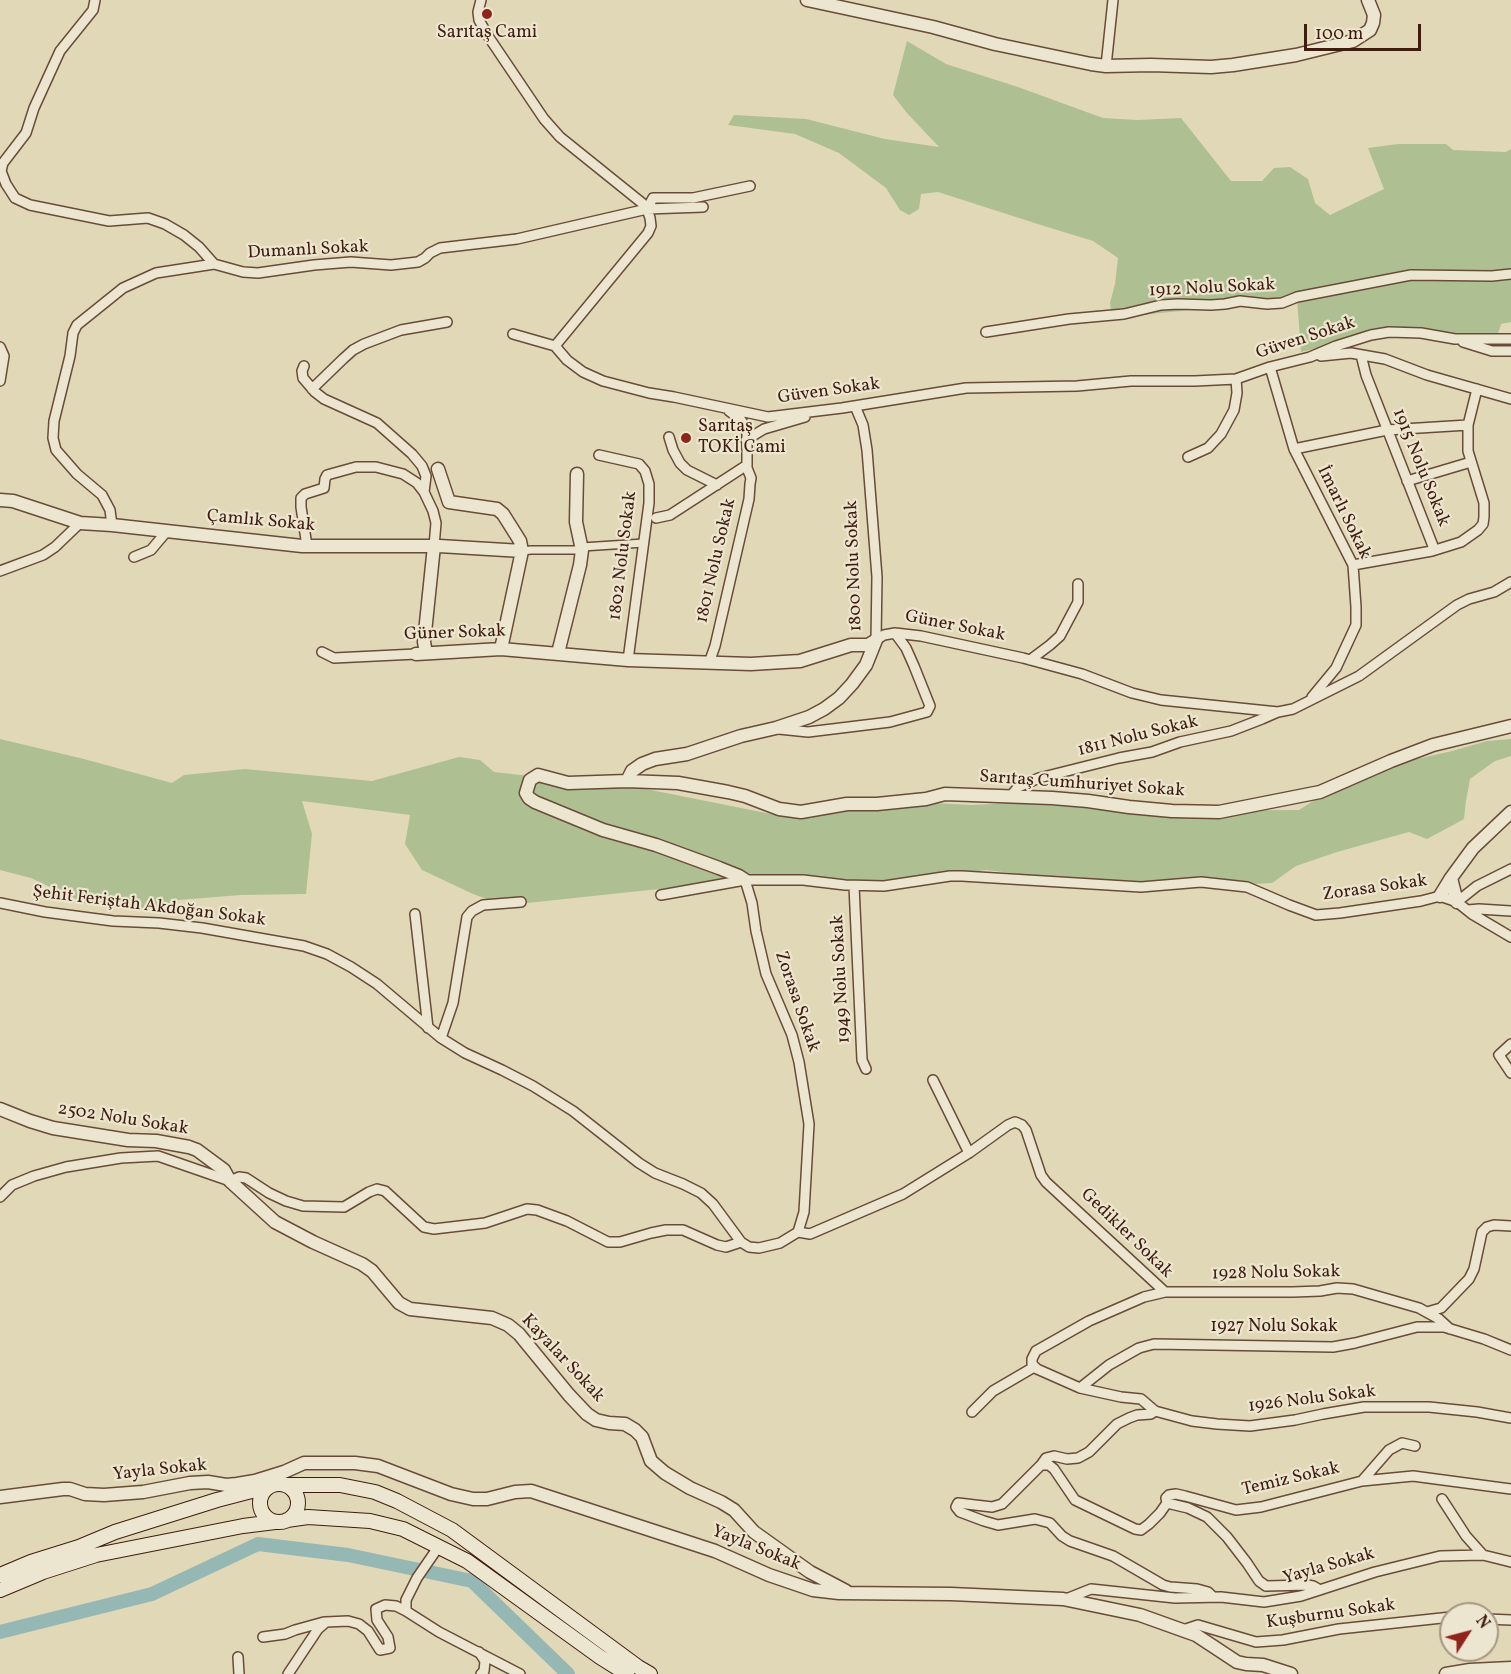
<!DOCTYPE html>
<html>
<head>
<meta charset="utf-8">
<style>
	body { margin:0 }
	#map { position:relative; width:1511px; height:1674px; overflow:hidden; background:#e1d8b7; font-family:Vollkorn,serif }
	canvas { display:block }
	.north { position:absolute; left:1439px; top:1602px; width:60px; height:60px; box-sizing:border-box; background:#ece6d0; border:2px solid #a79682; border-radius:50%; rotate:54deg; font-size:16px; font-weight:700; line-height:24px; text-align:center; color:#3f1d0e }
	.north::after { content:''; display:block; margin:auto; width:21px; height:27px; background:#8f2418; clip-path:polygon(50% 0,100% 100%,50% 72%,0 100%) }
	.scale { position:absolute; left:1304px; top:24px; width:117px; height:27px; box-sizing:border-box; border:3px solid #3f1d0e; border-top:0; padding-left:8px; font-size:18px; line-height:21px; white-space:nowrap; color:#3f1d0e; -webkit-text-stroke:4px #ece6d0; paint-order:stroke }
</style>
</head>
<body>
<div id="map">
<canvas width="1511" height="1674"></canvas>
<div class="north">N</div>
<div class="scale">100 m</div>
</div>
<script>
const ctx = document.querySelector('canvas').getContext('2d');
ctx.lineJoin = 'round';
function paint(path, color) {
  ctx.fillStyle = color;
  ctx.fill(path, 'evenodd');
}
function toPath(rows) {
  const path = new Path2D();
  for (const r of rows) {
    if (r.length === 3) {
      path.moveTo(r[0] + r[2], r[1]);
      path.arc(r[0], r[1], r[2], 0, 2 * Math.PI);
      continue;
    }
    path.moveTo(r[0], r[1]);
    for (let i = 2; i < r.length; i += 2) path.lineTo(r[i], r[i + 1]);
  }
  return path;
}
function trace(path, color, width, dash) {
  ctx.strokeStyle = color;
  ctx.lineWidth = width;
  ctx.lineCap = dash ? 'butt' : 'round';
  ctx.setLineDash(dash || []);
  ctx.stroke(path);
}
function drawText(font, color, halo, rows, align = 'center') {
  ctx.font = font + ' Vollkorn,serif';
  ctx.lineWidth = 4.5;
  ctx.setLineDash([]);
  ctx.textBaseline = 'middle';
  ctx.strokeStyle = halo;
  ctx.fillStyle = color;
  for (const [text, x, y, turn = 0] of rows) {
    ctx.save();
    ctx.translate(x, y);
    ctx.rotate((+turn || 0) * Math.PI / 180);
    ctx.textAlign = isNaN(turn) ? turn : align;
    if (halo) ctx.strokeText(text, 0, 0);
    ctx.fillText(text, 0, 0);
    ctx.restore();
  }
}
const green = toPath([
	[907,41,946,64,1018,87,1103,118,1137,120,1181,118,1231,181,1262,181,1274,168,1290,167,1308,179,1315,203,1330,215,1384,189,1368,148,1398,144,1446,144,1453,150,1506,152,1511,149,1511,322,1501,324,1497,337,1400,331,1346,341,1301,352,1297,299,1112,318,1110,303,1115,284,1118,258,1093,241,1044,226,938,192,921,194,919,209,909,215,900,210,886,188,839,153,795,134,728,125,734,115,806,119,885,139,939,147,906,112,893,95],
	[0,739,84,759,172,783,184,775,245,769,372,781,459,757,480,760,494,772,591,783,621,784,786,817,813,817,853,805,897,801,971,805,1016,803,1137,811,1299,810,1359,772,1452,751,1487,741,1511,739,1511,756,1495,761,1470,779,1466,801,1464,819,1442,831,1427,839,1409,832,1337,852,1296,866,1272,883,1251,884,1208,877,1140,884,1046,877,986,870,866,886,767,880,687,886,518,904,498,903,473,894,422,870,405,844,410,815,302,801,312,834,306,894,241,895,178,900,154,910,86,904,31,878,0,870]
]);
const river = toPath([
	[0,1632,152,1594,258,1544,348,1555,472,1581,568,1674]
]);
const pedestrian = toPath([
	[582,547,644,543],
	[522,551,531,550,582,550]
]);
const minor = toPath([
	[95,0,93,10,60,51,34,108,26,133,3,163,1,171,6,184,15,198,30,205,109,221,148,218,165,224,184,235,199,247,214,264],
	[481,0,478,12,479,20,488,36,544,119,560,137,642,203,647,209,650,218,651,226,648,233,555,346,567,360,583,372,603,381,649,393,674,397,768,417,842,408,966,388,1077,386,1131,381,1195,381,1236,379,1270,367,1310,357,1336,346,1371,335,1389,332,1421,333,1455,339,1511,339],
	[1106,66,1113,0],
	[647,209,653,198,693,198,750,186],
	[986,332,1069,319,1124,314,1161,305,1178,304,1211,305,1225,304,1240,301,1267,304,1282,303,1297,297,1411,275,1492,276,1511,274],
	[513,334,555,346],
	[1463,342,1492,351,1511,351],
	[0,347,4,356,0,381],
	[1321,356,1351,353,1385,359,1427,375,1511,399],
	[304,366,302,371,303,378,315,392,324,399,377,423,412,454,422,466,426,476,424,492,433,511,436,523,434,546],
	[1270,367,1294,449,1353,565,1356,607,1356,625,1336,668,1312,697],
	[312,389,343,359,353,350,364,344,401,330,447,322],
	[855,406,863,425,867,450,877,577,876,640],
	[669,437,673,450,680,463,687,470,717,485],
	[746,440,764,429,805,417],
	[1294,449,1387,430,1468,425],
	[599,455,639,464,645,471,649,484,649,503,628,660],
	[1188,457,1208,448,1221,434,1234,410,1237,393,1236,379],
	[1407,481,1471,462],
	[656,518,670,515,747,465],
	[112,525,110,510,102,495,77,474,56,450,53,438,54,421,70,356,73,333,77,325,123,288,156,273,214,264,243,272,258,273,314,265,351,262,391,265,418,262,425,258,430,253,440,248,517,239,647,209,703,207],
	[307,546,301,507,301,498,305,494,324,488,325,479,327,475,356,467,376,467,403,474,417,483,424,492],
	[1432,551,1461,542,1478,530,1483,524,1484,517,1484,503,1468,451,1468,425,1477,389],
	[134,557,151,550,167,531],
	[1353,565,1432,551,1433,546,1366,375,1361,355],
	[0,571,43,555,55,547,80,523],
	[876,640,884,635,895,633,921,636,1023,658,1082,674,1132,693,1161,700,1278,712,1293,709,1359,676,1457,605,1469,599,1494,592,1511,582],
	[322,652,334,658,416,654],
	[1030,660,1050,645,1060,636,1078,602,1078,584],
	[709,663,715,646,749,499,750,484,751,478,747,468,747,430,741,420,729,411],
	[779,729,808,732,890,722,927,712,930,706,914,666,906,648,895,633],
	[1010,797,1018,787,1039,778,1119,758,1152,752,1180,742,1231,731,1262,719,1278,712],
	[854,886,862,1060,866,1069],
	[661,895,745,880,803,880,845,885,884,886,950,876,962,876,1141,887,1201,882,1247,887,1289,905,1316,915,1340,913,1421,901,1440,896,1457,902,1472,914,1511,937],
	[1457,902,1477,886,1511,869],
	[0,903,45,912,113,921,159,923,202,928,304,946,327,954,351,967,377,984,441,1038,465,1053,502,1070,533,1086,573,1111,639,1163,655,1173,683,1184,701,1193,713,1204,741,1242,749,1247,759,1248,780,1243,798,1232,804,1212,809,1124,799,1062,792,1035,766,974,756,931,752,903,745,880],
	[1468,910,1479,909,1511,911],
	[415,914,428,1028],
	[441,1038,453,1003,467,917,472,911,483,905,521,902],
	[1511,1044,1499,1055,1511,1073],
	[933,1080,969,1153],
	[0,1197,12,1185,34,1176,66,1167,121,1158,158,1156,230,1181,239,1177,246,1178,269,1193,286,1201,303,1206,344,1207,369,1192,377,1189,385,1191,424,1227,434,1229,485,1223,527,1209,537,1210,567,1221,608,1242,620,1242,651,1233,666,1230,683,1230,717,1245,726,1247,741,1242],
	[798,1232,810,1234,903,1194,969,1153,1008,1125,1015,1122,1022,1125,1026,1130,1041,1175,1046,1182,1165,1292,1144,1297,1089,1321,1036,1351,1032,1359,1032,1364,1037,1369,1080,1388,1121,1397,1141,1399,1155,1411,1151,1414,1137,1415,1129,1418,1117,1424,1089,1452,1078,1458,1067,1459,1054,1456,1046,1458,1041,1465,1002,1504,992,1507,958,1503,956,1507,960,1512,984,1521,998,1525,1035,1519,1050,1523,1062,1536,1070,1541,1113,1556,1163,1585,1170,1587,1197,1589,1208,1592,1213,1597],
	[1165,1292,1293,1292,1320,1291,1337,1288,1353,1289,1419,1308,1439,1319,1450,1329],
	[1427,1312,1441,1308,1469,1279,1474,1269,1482,1232,1487,1227,1494,1225,1511,1226],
	[1080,1388,1109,1365,1139,1348,1154,1344,1333,1347,1355,1343,1417,1327,1444,1327,1484,1339,1511,1350],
	[1155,1411,1192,1421,1217,1424,1250,1426,1295,1420,1323,1414,1364,1407,1429,1407,1477,1412,1511,1418],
	[972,1412,993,1391,1034,1367],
	[1041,1465,1049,1465,1054,1469,1075,1500,1135,1529,1141,1530,1149,1524,1160,1513,1167,1503],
	[1362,1481,1389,1450,1402,1443,1415,1446],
	[1442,1499,1466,1536,1483,1555],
	[439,1546,417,1578,406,1600,406,1611,439,1632,520,1674],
	[1320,1590,1313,1586,1307,1585,1266,1586,1259,1581,1247,1563,1227,1537,1207,1517,1188,1508,1167,1503,1166,1498,1169,1495,1176,1494,1185,1496,1236,1510,1261,1507,1362,1481,1413,1476,1511,1489],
	[1066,1599,1091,1589,1175,1598,1221,1597,1264,1602,1301,1596,1375,1572,1440,1556,1483,1555,1511,1562],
	[1487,1619,1511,1620],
	[1183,1630,1198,1625,1256,1642,1283,1640,1339,1629,1451,1617],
	[263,1637,285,1634,295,1630,324,1622],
	[479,1652,485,1661,484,1671,481,1674],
	[238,1657,239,1674],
	[288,1674,318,1629,326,1622,348,1621,359,1624,368,1631,380,1650,390,1648,388,1637,377,1620,376,1609,385,1605,396,1606,406,1611]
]);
const tertiary = toPath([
	[807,0,933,27,995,44,1091,64,1106,66,1151,65,1211,67,1233,65,1296,55,1353,41,1370,30,1373,23,1374,15,1368,0],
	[438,469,449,502,497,509,503,514,520,541,522,551],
	[0,500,13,501,80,523,112,525,302,546,439,546,522,551,501,649],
	[426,653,424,642,434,546],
	[558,653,580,565,582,550,576,522,577,474],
	[416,654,501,649,628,660,751,664,800,661,851,645,868,645,876,640],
	[627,781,632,771,642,764,655,759,687,754,741,736,776,728,809,717,824,709,839,698,852,684,866,665,876,640],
	[1451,878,1457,902],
	[745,880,739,876,719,868,656,845,603,830,535,802,529,798,526,793,530,780,538,775,568,783,627,781,678,783,728,792,745,796,779,809,801,812,847,804,877,804,926,799,945,794,1052,798,1088,801,1129,807,1172,811,1219,812,1320,792,1391,761,1433,745,1511,726],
	[1440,896,1451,878,1473,848,1511,812],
	[0,1109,30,1121,53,1128,128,1140,156,1141,189,1147,197,1150,224,1170,230,1181,275,1222,313,1242,362,1264,372,1271,399,1303,410,1309,492,1318,508,1325,519,1334,569,1395,587,1414,596,1420,609,1423,625,1424,635,1430,642,1437,651,1461,665,1473,690,1488,721,1502,734,1510,754,1532,810,1572,846,1591],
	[0,1497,63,1489,70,1489,85,1494,104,1495,143,1492,190,1483,208,1482,226,1485,237,1484,255,1481,284,1472,304,1463,355,1463,378,1466,451,1494,473,1499,487,1499,515,1492,531,1491,715,1551,769,1575,813,1590,839,1593,951,1594,1063,1599,1140,1615,1196,1635,1237,1662,1246,1664,1263,1665,1291,1674],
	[1446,1674,1470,1670,1511,1668]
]);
const secondary = toPath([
	[279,1503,19],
	[286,1485,340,1485,375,1492,397,1501,452,1530,638,1667,650,1674],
	[287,1520,308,1517,370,1521,403,1529,467,1561,600,1657,627,1674],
	[0,1575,31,1562,79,1547,115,1532,217,1500,267,1487],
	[0,1590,43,1572,96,1555,243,1526,275,1522]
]);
const markers = [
	[487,14,6,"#8f2418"],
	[686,438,6,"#8f2418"]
];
const poiNames = [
	["Sarıtaş Cami",487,34],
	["Sarıtaş",698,428,"left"],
	["TOKİ Cami",698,449,"left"]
];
const streetNames = [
	["Dumanlı Sokak",308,251,-3],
	["1912 Nolu Sokak",1212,289,-3],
	["Güven Sokak",1306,339,-18],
	["Güven Sokak",829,392,-8],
	["1915 Nolu Sokak",1420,468,68],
	["İmarlı Sokak",1343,513,64],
	["Çamlık Sokak",261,522,5],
	["1802 Nolu Sokak",624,556,-83],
	["1801 Nolu Sokak",717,561,-77],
	["1800 Nolu Sokak",855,566,-92],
	["Güner Sokak",955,627,11],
	["Güner Sokak",455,634,-2],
	["1811 Nolu Sokak",1138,737,-14],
	["Sarıtaş Cumhuriyet Sokak",1082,785,4],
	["Zorasa Sokak",1375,889,-8],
	["Şehit Feriştah Akdoğan Sokak",149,907,7],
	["1949 Nolu Sokak",842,979,-93],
	["Zorasa Sokak",796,1002,71],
	["2502 Nolu Sokak",123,1120,9],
	["Gedikler Sokak",1126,1234,44],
	["1928 Nolu Sokak",1276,1274,-1],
	["1927 Nolu Sokak",1274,1328],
	["Kayalar Sokak",562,1359,47],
	["1926 Nolu Sokak",1312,1400,-7],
	["Yayla Sokak",160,1471,-6],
	["Temiz Sokak",1291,1480,-13],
	["Yayla Sokak",756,1549,22],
	["Yayla Sokak",1329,1567,-16],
	["Kuşburnu Sokak",1331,1615,-8]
];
paint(green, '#aec092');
trace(river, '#96b8b5', 14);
trace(pedestrian, '#684c38', 10);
trace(minor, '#684c38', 12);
trace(tertiary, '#684c38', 15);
trace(secondary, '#3f1d0e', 16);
trace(pedestrian, '#ece6d0', 7);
trace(minor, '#ece6d0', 9);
trace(tertiary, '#ece6d0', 12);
trace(secondary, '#ece6d0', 14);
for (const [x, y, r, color] of markers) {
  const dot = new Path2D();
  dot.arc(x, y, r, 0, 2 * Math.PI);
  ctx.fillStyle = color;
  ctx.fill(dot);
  trace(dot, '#ece6d0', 2);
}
drawText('18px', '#3f1d0e', '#ece6d0', poiNames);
drawText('18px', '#3f1d0e', '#ece6d0', streetNames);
</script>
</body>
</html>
